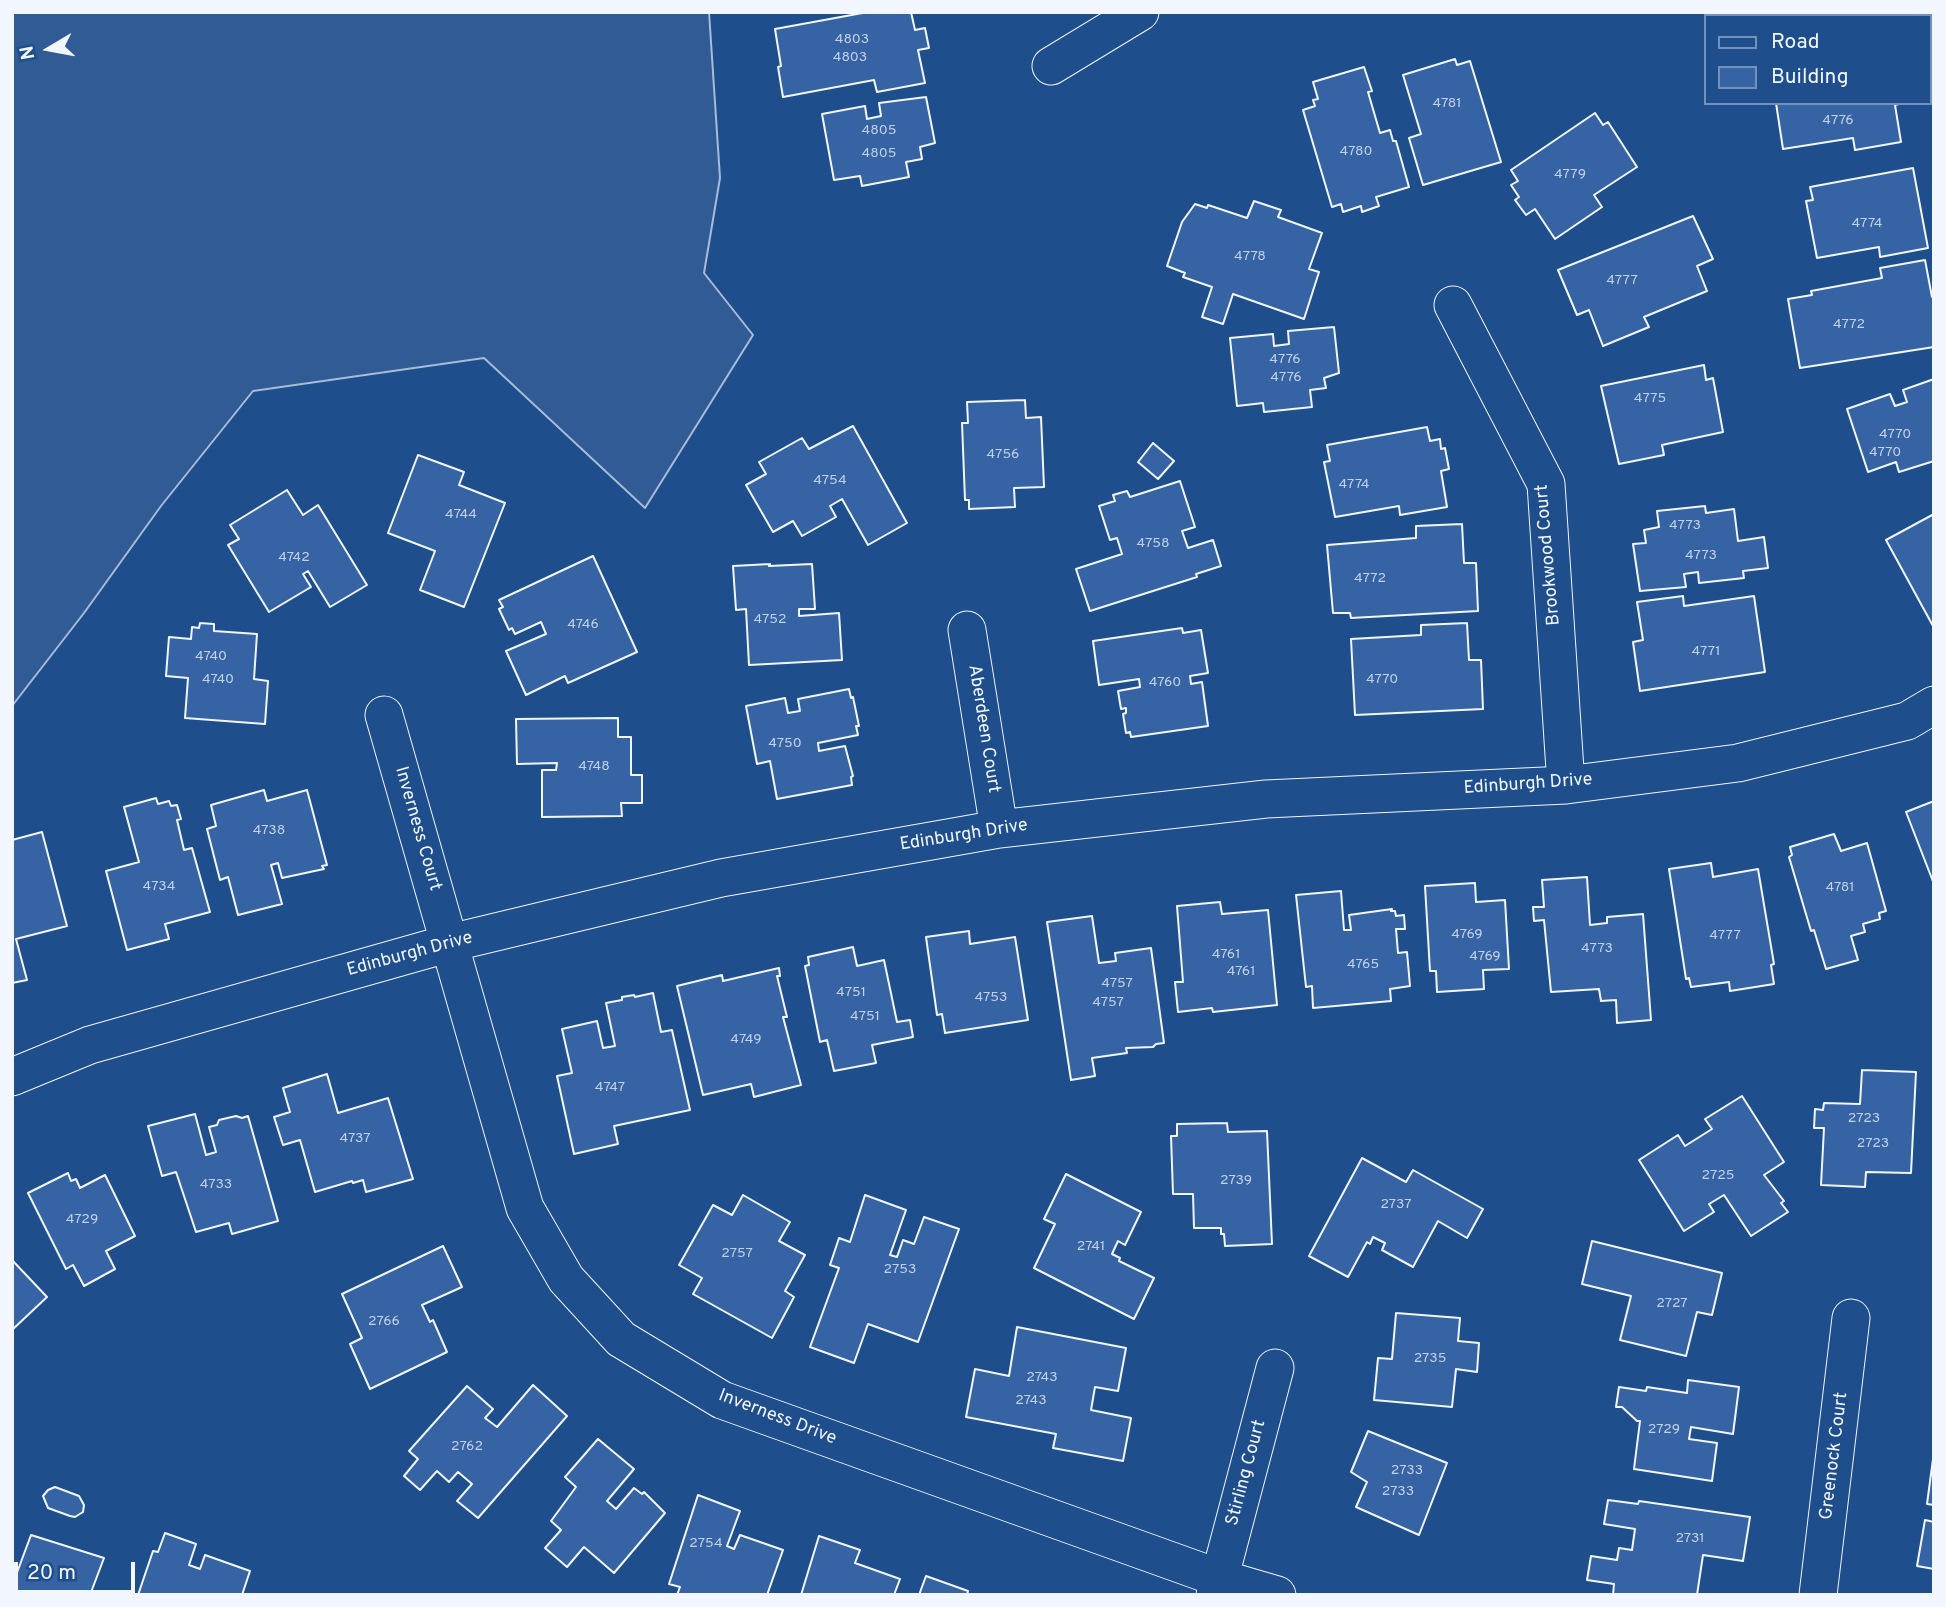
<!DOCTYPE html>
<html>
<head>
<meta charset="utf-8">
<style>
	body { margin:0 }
	#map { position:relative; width:1946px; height:1607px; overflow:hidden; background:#1f4e8c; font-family:Overpass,sans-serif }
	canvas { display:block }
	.frame { position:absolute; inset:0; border:14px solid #f2f6ff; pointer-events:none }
	.legend { position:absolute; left:1704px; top:14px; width:228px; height:91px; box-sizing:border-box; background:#1f4e8c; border:2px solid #7391ba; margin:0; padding:9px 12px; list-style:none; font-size:21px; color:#f2f6ff }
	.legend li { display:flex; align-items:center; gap:14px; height:35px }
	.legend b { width:35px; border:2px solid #7391ba }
	.north { position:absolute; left:14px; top:14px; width:70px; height:70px; -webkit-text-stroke:5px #1f4e8c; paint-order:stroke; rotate:260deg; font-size:19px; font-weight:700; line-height:28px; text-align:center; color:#f2f6ff }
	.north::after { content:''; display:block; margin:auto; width:24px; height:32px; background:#f2f6ff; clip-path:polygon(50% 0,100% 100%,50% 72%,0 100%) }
	.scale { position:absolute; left:14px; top:1562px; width:121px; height:32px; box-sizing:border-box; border:4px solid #f2f6ff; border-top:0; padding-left:9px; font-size:21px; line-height:24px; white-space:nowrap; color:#f2f6ff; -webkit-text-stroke:5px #1f4e8c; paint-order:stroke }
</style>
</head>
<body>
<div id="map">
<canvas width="1946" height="1607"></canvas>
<div class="frame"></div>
<ul class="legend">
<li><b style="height:9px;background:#1f4e8c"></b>Road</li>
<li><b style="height:19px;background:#3563a3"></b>Building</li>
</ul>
<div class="north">N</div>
<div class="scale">20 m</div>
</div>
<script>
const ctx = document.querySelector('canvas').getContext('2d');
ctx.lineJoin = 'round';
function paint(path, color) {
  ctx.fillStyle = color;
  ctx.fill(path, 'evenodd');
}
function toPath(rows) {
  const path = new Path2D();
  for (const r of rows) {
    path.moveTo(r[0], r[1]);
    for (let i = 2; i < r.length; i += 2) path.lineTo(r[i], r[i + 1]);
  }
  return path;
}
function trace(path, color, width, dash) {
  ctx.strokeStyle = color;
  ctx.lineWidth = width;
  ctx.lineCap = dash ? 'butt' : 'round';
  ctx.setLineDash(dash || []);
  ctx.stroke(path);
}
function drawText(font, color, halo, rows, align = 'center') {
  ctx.font = font + ' Overpass,sans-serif';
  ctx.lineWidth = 5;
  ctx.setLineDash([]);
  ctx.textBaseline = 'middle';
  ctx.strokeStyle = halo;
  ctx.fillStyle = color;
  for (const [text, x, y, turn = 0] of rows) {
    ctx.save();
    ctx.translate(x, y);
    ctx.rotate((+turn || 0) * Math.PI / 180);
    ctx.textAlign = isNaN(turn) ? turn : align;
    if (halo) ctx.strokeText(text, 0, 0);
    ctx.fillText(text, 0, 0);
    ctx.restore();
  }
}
const built = toPath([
	[12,12,709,12,720,178,704,273,753,335,645,508,484,358,253,391,161,506,84,613,12,706,12,12]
]);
const building = toPath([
	[868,12,911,12,915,30,925,28,929,48,918,50,925,83,877,92,874,80,783,97,778,67,781,66,775,29,868,12],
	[1710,12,1809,12,1806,16,1714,16,1710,12],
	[1455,59,1457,65,1470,61,1501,162,1423,185,1409,138,1421,134,1403,75,1455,59],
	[1364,67,1372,91,1368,92,1380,133,1390,130,1393,141,1396,141,1409,187,1376,197,1379,206,1362,212,1361,206,1343,212,1341,204,1332,207,1303,110,1315,106,1313,100,1318,99,1313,82,1364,67],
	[926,97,935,143,920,147,922,159,906,162,909,177,862,186,860,176,834,180,822,114,865,106,867,119,881,116,879,103,926,97],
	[1776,103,1903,103,1895,105,1901,142,1855,150,1853,138,1783,149,1776,103],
	[1595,113,1603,125,1608,122,1637,167,1594,195,1602,207,1555,239,1535,209,1526,215,1515,200,1519,197,1511,185,1518,181,1511,170,1595,113],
	[1913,168,1928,248,1880,257,1879,247,1817,258,1806,201,1813,200,1810,187,1913,168],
	[1254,201,1281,210,1278,217,1322,233,1309,269,1319,272,1304,319,1233,294,1223,324,1202,317,1212,287,1183,277,1185,273,1167,266,1182,222,1195,204,1207,208,1208,205,1247,218,1254,201],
	[1693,216,1713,259,1697,266,1707,291,1644,317,1649,327,1603,346,1589,310,1577,315,1558,270,1693,216],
	[1925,260,1932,297,1934,297,1934,347,1800,368,1788,299,1812,295,1811,291,1882,278,1880,268,1925,260],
	[1334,327,1339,373,1324,378,1326,388,1310,390,1312,407,1264,412,1263,403,1237,406,1230,338,1273,334,1274,346,1289,344,1288,331,1334,327],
	[1704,365,1706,380,1713,378,1723,432,1662,445,1664,455,1619,464,1601,386,1704,365],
	[1934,379,1934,461,1899,472,1896,462,1868,472,1847,409,1890,394,1895,406,1907,402,1903,390,1934,379],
	[1025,400,1026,418,1041,417,1044,487,1014,488,1015,507,969,509,969,500,965,500,962,423,968,423,967,402,1025,400],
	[853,426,907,523,868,545,842,499,830,506,836,517,802,536,793,521,773,532,746,485,766,474,759,462,802,438,809,449,853,426],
	[1427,427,1430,441,1440,439,1441,449,1445,448,1449,469,1441,471,1447,507,1400,515,1399,506,1335,517,1324,462,1330,461,1327,445,1427,427],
	[1153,443,1174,461,1158,479,1138,462,1153,443],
	[418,455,464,472,459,485,505,503,464,607,420,590,435,551,388,533,418,455],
	[1180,481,1195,527,1182,531,1188,548,1213,540,1221,566,1196,574,1197,577,1090,611,1076,569,1122,554,1117,538,1110,540,1099,506,1115,501,1113,495,1127,491,1130,497,1180,481],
	[287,490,303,515,318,505,367,585,330,607,308,571,303,574,311,587,269,612,228,545,239,539,230,525,287,490],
	[1705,506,1706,513,1734,509,1738,541,1764,537,1768,568,1743,571,1744,578,1699,583,1698,572,1684,574,1686,587,1640,591,1633,544,1646,543,1644,530,1659,527,1657,511,1705,506],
	[1934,514,1934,626,1933,626,1886,540,1934,514],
	[1462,524,1464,563,1476,563,1478,611,1351,618,1350,613,1333,613,1327,545,1416,538,1416,526,1462,524],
	[593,556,637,652,568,683,565,676,526,695,506,651,546,634,541,622,515,634,512,628,509,630,499,609,503,607,499,600,593,556],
	[770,564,769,566,812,564,815,609,799,609,799,616,839,613,842,660,749,665,746,609,736,610,733,566,770,564],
	[1683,596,1684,606,1754,596,1765,672,1640,691,1633,642,1643,640,1637,602,1683,596],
	[200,623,214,624,214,631,257,634,254,679,268,681,265,724,185,718,188,678,166,676,169,637,191,639,192,627,199,628,200,623],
	[1467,623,1469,660,1481,660,1483,709,1355,715,1351,639,1421,635,1421,625,1467,623],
	[1182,628,1183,633,1201,630,1208,673,1190,676,1191,684,1202,682,1208,726,1131,737,1130,732,1126,733,1123,714,1126,713,1126,708,1121,709,1118,691,1140,687,1139,679,1099,685,1093,641,1182,628],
	[849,689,851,698,853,697,859,726,856,726,858,735,818,743,819,751,845,746,853,776,851,777,852,785,777,799,770,761,757,764,746,706,785,698,788,713,800,711,798,699,849,689],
	[618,718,618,737,631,737,631,775,642,775,642,803,621,803,622,816,542,817,542,770,556,770,557,763,517,764,516,719,618,718],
	[264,790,267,801,307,790,327,865,322,866,324,869,282,878,278,863,271,865,282,904,238,915,228,877,220,880,207,829,216,826,211,805,264,790],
	[156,798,158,804,169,801,171,806,177,805,181,819,177,820,184,850,192,848,210,912,165,924,169,939,127,950,106,871,139,862,124,807,156,798],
	[1934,801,1934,884,1906,812,1934,801],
	[42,832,67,926,16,939,27,980,12,983,12,840,42,832],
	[1834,834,1841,851,1867,843,1886,911,1879,913,1880,919,1863,924,1865,932,1851,936,1858,960,1826,969,1814,930,1811,931,1789,857,1792,855,1790,847,1834,834],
	[1711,863,1713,877,1758,869,1774,964,1771,965,1774,984,1730,991,1729,982,1691,987,1689,978,1686,979,1669,869,1711,863],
	[1587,877,1590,925,1607,923,1607,917,1643,914,1651,1020,1617,1023,1616,1000,1601,1001,1599,989,1551,992,1544,920,1534,921,1533,907,1544,907,1542,880,1587,877],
	[1475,883,1476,902,1505,900,1509,969,1483,970,1484,989,1437,992,1436,971,1430,971,1425,886,1475,883],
	[1341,891,1344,930,1351,930,1349,915,1392,909,1391,911,1395,911,1396,916,1404,915,1405,929,1396,929,1398,953,1407,952,1410,986,1390,989,1391,1001,1313,1008,1312,986,1306,987,1296,895,1341,891],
	[1220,902,1222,914,1268,910,1277,1005,1213,1012,1212,1008,1178,1012,1175,982,1183,982,1177,906,1220,902],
	[1092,916,1099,963,1116,961,1115,953,1151,948,1164,1043,1156,1044,1153,1047,1126,1048,1127,1053,1092,1058,1095,1076,1071,1080,1047,922,1092,916],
	[969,931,970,944,1015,937,1028,1020,945,1033,942,1014,937,1015,926,937,969,931],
	[853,947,857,966,884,960,897,1022,910,1020,913,1037,872,1045,876,1063,834,1071,827,1040,820,1042,805,966,809,965,808,957,853,947],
	[779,968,780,976,777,976,787,1017,783,1017,801,1085,754,1097,751,1084,703,1095,677,986,722,975,723,981,779,968],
	[653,993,661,1032,672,1030,690,1110,614,1126,618,1144,574,1154,557,1076,572,1073,562,1029,597,1021,603,1048,615,1046,606,1003,622,1000,622,997,634,995,635,997,653,993],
	[1862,1070,1916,1072,1911,1173,1866,1172,1865,1187,1821,1185,1824,1128,1814,1128,1815,1109,1823,1110,1824,1103,1860,1104,1862,1070],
	[327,1074,338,1113,388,1098,413,1179,366,1192,363,1180,353,1183,352,1181,315,1192,300,1140,283,1145,274,1117,290,1112,283,1088,327,1074],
	[1742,1096,1784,1162,1764,1175,1784,1201,1781,1203,1788,1212,1751,1236,1724,1195,1709,1204,1714,1212,1684,1231,1639,1160,1678,1135,1685,1146,1712,1129,1705,1119,1742,1096],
	[195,1114,206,1155,216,1152,209,1127,217,1125,219,1120,236,1116,242,1118,248,1116,278,1221,232,1234,229,1223,196,1232,176,1172,162,1176,148,1126,195,1114],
	[1227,1123,1228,1132,1267,1131,1272,1244,1225,1246,1224,1234,1221,1234,1221,1228,1194,1228,1193,1194,1173,1194,1171,1136,1177,1136,1177,1124,1227,1123],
	[1362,1158,1406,1182,1413,1170,1483,1209,1467,1238,1438,1221,1413,1267,1382,1250,1385,1243,1373,1237,1370,1244,1367,1242,1348,1277,1309,1256,1362,1158],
	[68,1173,71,1181,76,1179,80,1188,105,1175,135,1236,106,1251,115,1269,84,1286,73,1265,66,1269,28,1193,68,1173],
	[1066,1174,1141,1212,1125,1245,1118,1241,1112,1254,1120,1258,1119,1261,1154,1278,1134,1319,1034,1268,1055,1224,1044,1219,1066,1174],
	[743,1195,790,1222,779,1241,805,1255,785,1291,794,1297,772,1338,693,1294,702,1278,679,1265,713,1205,732,1215,743,1195],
	[865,1195,906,1210,890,1255,897,1257,903,1240,914,1244,924,1217,959,1229,918,1342,868,1324,854,1363,810,1347,839,1268,830,1265,839,1238,850,1242,865,1195],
	[1592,1241,1722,1273,1712,1315,1697,1312,1686,1356,1620,1340,1631,1296,1582,1284,1592,1241],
	[443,1246,462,1287,422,1305,430,1322,433,1320,447,1352,370,1389,350,1344,362,1338,342,1294,443,1246],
	[12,1260,47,1297,12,1330,12,1260],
	[1396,1313,1460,1318,1458,1341,1479,1343,1477,1372,1456,1369,1452,1407,1374,1400,1378,1358,1392,1359,1396,1313],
	[1017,1327,1126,1348,1118,1391,1095,1387,1091,1410,1131,1418,1123,1461,1053,1448,1056,1434,966,1417,975,1369,1009,1376,1017,1327],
	[1688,1380,1739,1387,1733,1434,1691,1427,1689,1439,1717,1443,1712,1481,1634,1469,1640,1421,1637,1421,1622,1407,1616,1407,1619,1387,1646,1391,1647,1387,1687,1393,1688,1380],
	[533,1385,567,1416,478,1518,457,1501,472,1484,458,1472,449,1482,437,1471,420,1490,404,1476,418,1459,409,1451,467,1386,493,1409,485,1418,497,1427,533,1385],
	[1368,1431,1447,1463,1419,1535,1356,1507,1367,1482,1351,1472,1368,1431],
	[598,1439,634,1469,607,1501,616,1509,634,1488,642,1494,644,1492,665,1513,614,1573,584,1547,567,1567,545,1548,561,1530,551,1521,576,1487,565,1477,598,1439],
	[1933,1459,1934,1459,1934,1505,1927,1504,1933,1459],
	[55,1487,79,1496,84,1505,83,1512,75,1517,70,1516,48,1508,43,1496,48,1490,55,1487],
	[698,1495,740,1511,727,1546,734,1549,740,1535,783,1550,767,1595,677,1595,680,1587,669,1584,698,1495],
	[1608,1500,1638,1504,1639,1501,1750,1517,1743,1561,1703,1555,1697,1595,1613,1595,1614,1584,1587,1580,1591,1556,1617,1560,1619,1548,1632,1550,1635,1529,1604,1524,1608,1500],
	[1925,1520,1934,1522,1934,1569,1917,1566,1925,1520],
	[165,1533,196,1544,189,1565,200,1569,205,1555,250,1571,242,1595,138,1595,153,1551,158,1552,165,1533],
	[31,1535,104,1558,90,1595,12,1595,12,1586,31,1535],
	[819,1536,860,1550,855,1563,900,1579,894,1595,801,1595,819,1536],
	[926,1576,968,1591,967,1595,919,1595,926,1576]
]);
const street = toPath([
	[1051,66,1140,12],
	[1453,305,1546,484,1566,785],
	[967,630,999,829],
	[384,715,525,1208,566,1279,621,1339,722,1400,1219,1578,1277,1595],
	[12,1077,90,1045,450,943,721,878,999,829,1266,799,1566,785,1738,763,1907,721,1934,705],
	[1215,1595,1275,1368],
	[1818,1595,1851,1318]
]);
const numberNames = [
	["4803",852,40],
	["4803",850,58],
	["4781",1447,104],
	["4776",1838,121],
	["4805",879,131],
	["4780",1356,152],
	["4805",879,154],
	["4779",1570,175],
	["4774",1867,224],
	["4778",1250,257],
	["4777",1622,281],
	["4772",1849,325],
	["4776",1285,360],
	["4776",1286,378],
	["4775",1650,399],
	["4770",1895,435],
	["4770",1885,453],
	["4756",1003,455],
	["4754",830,481],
	["4774",1354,485],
	["4744",461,515],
	["4773",1685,526],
	["4758",1153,544],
	["4773",1701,556],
	["4742",294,558],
	["4772",1370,579],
	["4752",770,620],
	["4746",583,625],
	["4771",1706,652],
	["4740",211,657],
	["4740",218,680],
	["4770",1382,680],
	["4760",1165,683],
	["4750",785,744],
	["4748",594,767],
	["4738",269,831],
	["4734",159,887],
	["4781",1840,888],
	["4769",1467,935],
	["4777",1725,936],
	["4773",1597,949],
	["4761",1226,955],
	["4769",1485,957],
	["4765",1363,965],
	["4761",1241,972],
	["4757",1117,984],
	["4751",851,993],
	["4753",991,998],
	["4757",1108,1003],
	["4751",865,1017],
	["4749",746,1040],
	["4747",610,1088],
	["2723",1864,1119],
	["4737",355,1139],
	["2723",1873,1144],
	["2725",1718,1176],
	["2739",1236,1181],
	["4733",216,1185],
	["2737",1396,1205],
	["4729",82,1220],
	["2741",1091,1247],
	["2757",737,1254],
	["2753",900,1270],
	["2727",1672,1304],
	["2766",384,1322],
	["2735",1430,1359],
	["2743",1042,1378],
	["2743",1031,1401],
	["2729",1664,1430],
	["2762",467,1447],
	["2733",1407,1471],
	["2733",1398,1492],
	["2731",1690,1539],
	["2754",706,1544]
];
const streetNames = [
	["Brookwood Court",1549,555,-95],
	["Aberdeen Court",983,729,81],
	["Edinburgh Drive",1528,785,-4],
	["Inverness Court",417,829,74],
	["Edinburgh Drive",964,836,-9],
	["Edinburgh Drive",410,955,-15],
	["Inverness Drive",777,1418,21],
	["Greenock Court",1835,1456,-83],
	["Stirling Court",1247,1473,-75]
];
paint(built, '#305b95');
trace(built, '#a8bbd7', 2);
paint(building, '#3563a3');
trace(building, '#f2f6ff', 2);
trace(street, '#f2f6ff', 39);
trace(street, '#1f4e8c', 37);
drawText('14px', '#c3d1e8', null, numberNames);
drawText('18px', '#f2f6ff', '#1f4e8c', streetNames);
</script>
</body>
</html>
